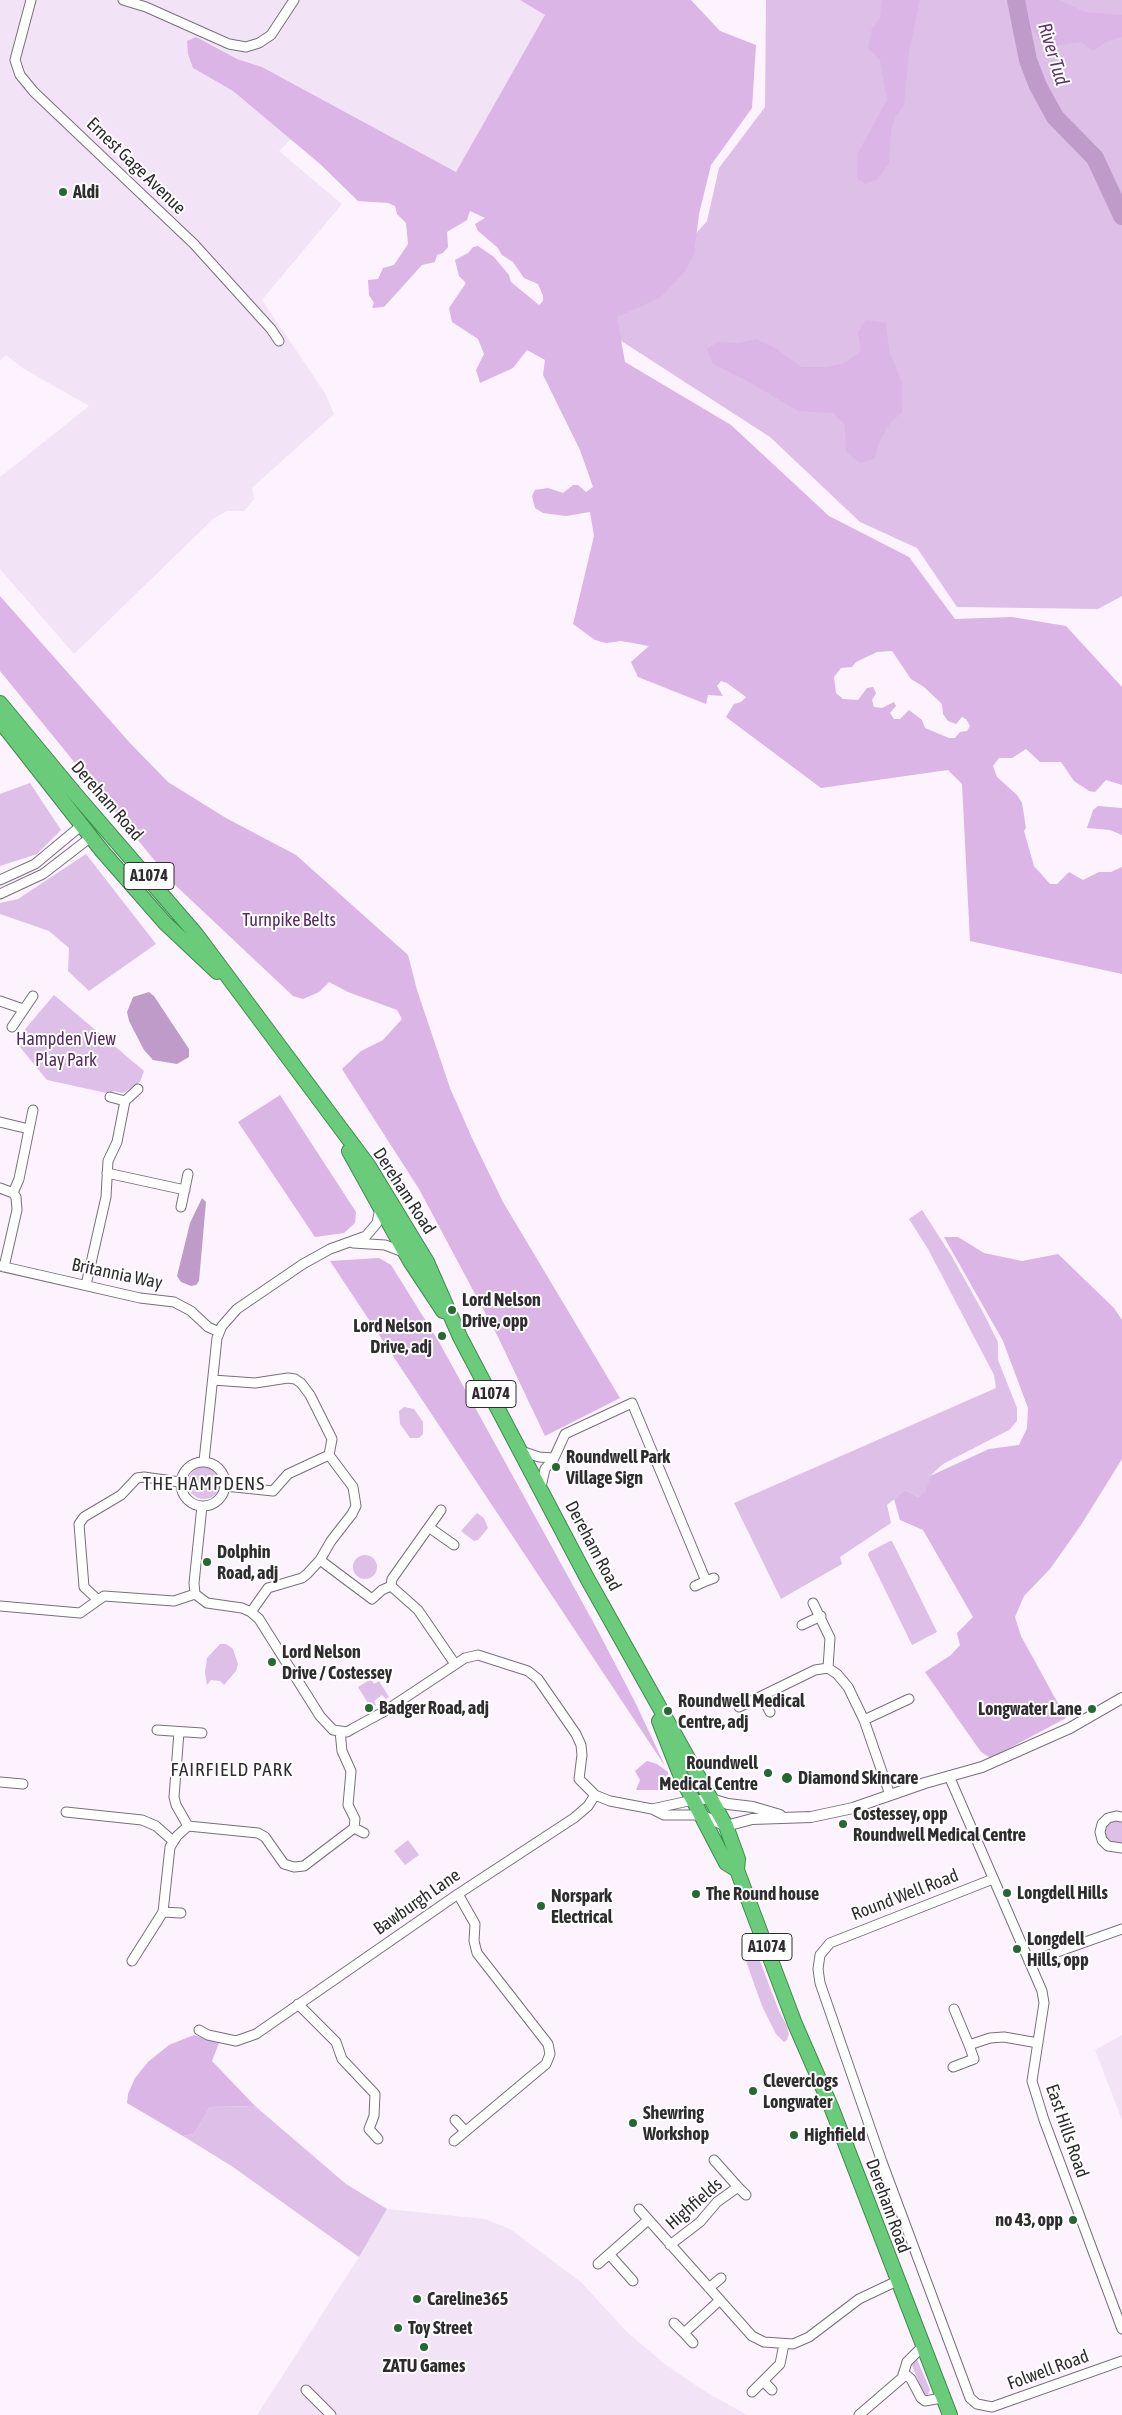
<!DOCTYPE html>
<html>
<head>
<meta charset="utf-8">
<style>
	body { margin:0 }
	canvas { display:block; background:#fcf3fe }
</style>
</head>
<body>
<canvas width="1122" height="2415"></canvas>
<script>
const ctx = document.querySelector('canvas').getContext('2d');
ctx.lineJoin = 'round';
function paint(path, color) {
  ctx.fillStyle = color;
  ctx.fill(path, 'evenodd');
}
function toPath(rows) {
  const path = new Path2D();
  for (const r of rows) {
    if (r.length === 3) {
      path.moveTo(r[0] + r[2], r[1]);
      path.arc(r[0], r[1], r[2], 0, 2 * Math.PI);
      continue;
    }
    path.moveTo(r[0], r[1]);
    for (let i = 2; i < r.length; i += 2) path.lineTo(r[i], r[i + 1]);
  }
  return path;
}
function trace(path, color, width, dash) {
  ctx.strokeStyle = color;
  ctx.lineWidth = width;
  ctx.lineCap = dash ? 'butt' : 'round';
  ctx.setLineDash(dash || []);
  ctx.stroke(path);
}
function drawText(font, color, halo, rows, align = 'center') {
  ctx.font = font + ' "Asap Condensed",sans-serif';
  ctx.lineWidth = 4;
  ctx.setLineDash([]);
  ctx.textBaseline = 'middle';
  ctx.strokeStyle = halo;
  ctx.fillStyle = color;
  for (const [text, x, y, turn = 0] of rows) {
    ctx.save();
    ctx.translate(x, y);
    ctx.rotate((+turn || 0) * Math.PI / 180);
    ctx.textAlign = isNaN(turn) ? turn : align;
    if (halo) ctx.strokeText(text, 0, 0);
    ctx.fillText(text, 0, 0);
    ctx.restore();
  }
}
const built = toPath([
	[0,0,520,0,545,15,456,172,262,67,237,59,193,68,233,91,291,139,279,151,342,204,262,300,325,393,334,414,252,488,254,499,244,511,227,511,213,519,74,654,0,569,0,477,89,406,24,369,6,355,0,361],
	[1122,2035,1122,2120,1095,2050],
	[387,2209,485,2219,510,2229,581,2282,627,2332,666,2365,706,2392,747,2415,257,2415,359,2257]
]);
const green = toPath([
	[766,0,1122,0,1122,596,1098,609,957,607,917,548,860,522,770,437,595,324,686,245,707,221,719,168,765,107],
	[30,783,61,830,37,854,0,866,0,794],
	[86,854,156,944,89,991,68,971,69,948,49,931,0,914,0,903,18,899],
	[54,995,144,1071,140,1082,123,1093,113,1091,111,1094,47,1080,15,1041],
	[922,1210,951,1255,984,1314,998,1342,998,1360,1017,1408,1017,1421,1009,1430,943,1464,930,1476,927,1491,918,1497,905,1490,887,1505,891,1523,840,1557,842,1564,781,1599,734,1503,996,1388,994,1375,928,1249,909,1219],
	[404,1407,414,1409,423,1422,423,1434,419,1438,410,1438,400,1424,399,1411],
	[204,1483,16],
	[477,1513,484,1518,488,1528,478,1540,474,1541,461,1531],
	[890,1541,892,1541,937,1632,912,1645,868,1555,869,1552],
	[365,1567,12],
	[220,1644,226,1644,233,1649,238,1664,236,1671,224,1685,220,1681,211,1680,207,1685,205,1672,207,1658],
	[371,1679,374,1684,379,1681,389,1697,386,1699,382,1695,374,1701,376,1705,371,1708,358,1687],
	[1119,1820,1122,1823,1122,1845,1112,1844,1106,1837,1106,1829,1110,1822],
	[408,1840,419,1855,405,1865,394,1851],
	[750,1947,755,1948,779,2011,786,2024,789,2034,787,2040,784,2042,776,2034,762,2006,746,1961,745,1953],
	[255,2106,346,2184,387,2209,359,2257,233,2167,183,2136,194,2134,210,2107],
	[913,2359,917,2359,930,2390,927,2396,923,2392,911,2363]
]);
const forest = toPath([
	[520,0,691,0,720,31,756,45,752,108,711,165,699,214,694,254,685,271,661,297,617,317,625,362,731,425,829,516,909,557,955,619,1012,617,1066,626,1122,687,1122,785,1106,780,1095,792,1089,791,1074,781,1061,762,1040,762,1026,749,1012,758,999,758,993,766,997,777,1017,795,1022,803,1026,828,1024,831,1034,866,1050,884,1057,884,1069,872,1083,880,1099,872,1111,872,1122,867,1122,974,970,941,962,784,948,770,821,788,726,717,734,704,741,702,746,697,727,683,721,681,717,686,723,696,708,695,706,704,638,677,631,662,649,646,621,641,606,643,595,640,573,624,594,536,590,512,566,516,543,513,535,508,532,496,535,490,548,488,563,493,573,485,578,485,586,492,593,487,580,450,543,375,545,360,527,350,513,368,480,383,476,370,484,354,478,339,452,322,449,308,466,283,459,276,455,260,468,253,473,247,478,246,494,257,509,275,511,282,539,305,543,301,543,296,538,284,524,278,513,262,502,255,497,247,478,231,475,224,485,218,470,211,467,220,447,232,448,247,443,253,437,255,435,262,422,265,384,307,372,308,374,303,369,295,368,280,378,279,383,268,394,265,408,244,406,223,397,214,395,206,388,203,358,201,319,163,233,91,193,68,188,54,187,41,196,37,237,59,262,67,456,172,545,15],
	[892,651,911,679,924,687,942,704,943,714,948,721,956,724,962,717,966,719,970,726,967,731,960,732,955,738,949,738,925,728,922,720,909,710,900,719,894,719,890,713,896,706,894,702,882,708,874,707,872,700,876,693,873,687,867,688,858,700,843,699,836,693,834,677,841,668,852,667,856,662,877,652],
	[882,0,920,0,909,51,904,105,895,117,891,131,889,163,878,179,865,184,857,178,858,153,887,100,880,60,868,48,872,28,880,18],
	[1025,0,1059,0,1085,12,1122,15,1122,37,1106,42,1093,51,1081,42,1056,46,1041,43,1032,28],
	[866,320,886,323,889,351,902,383,902,413,891,421,881,439,874,459,860,463,846,452,845,425,833,413,798,411,753,384,713,364,707,349,718,342,738,343,756,339,775,348,801,367,827,367,845,363,861,351,858,332],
	[0,596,130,743,168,782,226,818,296,855,408,955,417,990,450,1088,472,1138,503,1202,620,1398,545,1436,498,1337,419,1189,342,1069,361,1051,383,1040,402,1019,397,1010,348,992,329,982,319,992,303,999,293,996,173,883,0,671],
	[1098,806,1122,808,1122,835,1110,830,1087,828,1093,810],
	[280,1095,356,1212,355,1223,344,1233,315,1237,238,1122],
	[944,1237,958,1237,984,1253,1022,1261,1058,1254,1114,1308,1122,1320,1122,1459,1081,1525,1050,1569,1024,1596,1015,1617,1021,1636,1066,1718,991,1758,981,1752,925,1672,951,1655,960,1645,957,1633,973,1617,923,1530,900,1520,894,1499,905,1490,918,1497,926,1491,930,1476,989,1449,1019,1445,1027,1428,1028,1408,1003,1341],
	[379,1258,391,1265,439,1342,597,1629,636,1704,665,1766,330,1261],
	[647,1761,657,1764,668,1772,667,1786,658,1790,636,1790,640,1780,635,1771],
	[194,2035,219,2043,212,2061,255,2106,210,2107,194,2134,183,2136,127,2103,128,2094,135,2078,148,2062,169,2045]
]);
const water = toPath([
	[149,992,154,996,189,1049,189,1057,177,1064,153,1060,144,1050,129,1021,127,1012,133,997],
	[202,1198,206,1202,199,1281,196,1285,191,1286,181,1282,177,1276,190,1223]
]);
const river = toPath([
	[1016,0,1028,60,1038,86,1055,117,1095,158,1122,216]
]);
const minor = toPath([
	[31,0,15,60,20,75,34,92,194,244,271,329,279,341],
	[123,0,146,7,229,44,246,47,259,43,271,35,294,0],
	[0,880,35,864,82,825],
	[0,894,43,874,91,837],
	[0,1001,23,1009],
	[12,1027,33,996],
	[110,1097,125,1101],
	[0,1122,29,1129],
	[107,1173,185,1190],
	[0,1188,13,1193,16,1197,17,1210,4,1267],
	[13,1193,19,1179,33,1110],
	[181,1207,188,1174],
	[353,1243,385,1245,406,1253],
	[0,1266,140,1298,174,1302,191,1311,208,1327,219,1332],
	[86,1285,106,1197,108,1161,117,1142,125,1101,138,1089],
	[213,1380,255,1383,288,1378,295,1379,301,1383,310,1395,332,1439,329,1455,288,1474,273,1491,225,1486],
	[521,1451,539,1457,554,1458],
	[204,1461,217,1338,222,1326,237,1309,303,1264,330,1249,366,1236,377,1223,380,1208],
	[203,1484,22],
	[541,1487,545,1469,554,1458,565,1434,632,1403,706,1581,714,1578],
	[202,1506,194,1583,195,1594,207,1603,242,1608,251,1612,259,1619,320,1716,333,1730,347,1732,352,1729,385,1711,465,1658,478,1655,528,1671,538,1679,576,1734,581,1745,582,1755,579,1779,595,1795,610,1801,652,1809,693,1800,711,1799],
	[430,1528,454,1545],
	[320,1560,372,1599,382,1590,391,1586],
	[391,1586,418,1610,455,1664],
	[391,1586,392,1579,441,1510],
	[695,1586,706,1581],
	[97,1599,84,1587,79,1524,84,1517,121,1495,137,1478,144,1477,180,1482],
	[813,1603,830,1638,828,1668],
	[0,1606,80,1613,104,1596,174,1601,195,1594],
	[251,1612,268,1588,302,1578,307,1574,320,1560,331,1541,352,1514,356,1506,353,1487,329,1455],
	[802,1625,821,1616],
	[762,1696,770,1712],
	[739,1707,815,1670,828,1668,837,1674,848,1687,864,1720,890,1795],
	[864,1720,909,1699],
	[157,1730,202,1733],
	[179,1732,174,1797,176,1805,188,1826],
	[949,1776,1042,1991,1044,2003,1032,2081,1044,2120,1122,2329],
	[0,1782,23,1784],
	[654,1810,664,1815,701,1815],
	[66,1812,142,1820,156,1826,173,1841],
	[1122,1817,1116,1816,1108,1818,1102,1824,1100,1832,1102,1840,1108,1846,1122,1848],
	[188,1826,258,1833,265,1837,284,1864,294,1867,304,1866,354,1828,355,1819,348,1805,351,1771,342,1751,340,1731],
	[354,1828,364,1833],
	[993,1879,830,1943,820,1955,818,1969,820,1983,882,2162,970,2398,977,2404,992,2407,1122,2361],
	[163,1912,181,1913],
	[132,1961,163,1912,170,1847,177,1836,188,1826],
	[1029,1962,1122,1929],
	[298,2004,336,2042,342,2059,375,2094,374,2116,369,2129,378,2139],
	[954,2009,969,2045,990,2038,1004,2037,1038,2043],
	[199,2030,208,2035,236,2041,256,2034,458,1894,574,1818,588,1806,595,1795],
	[953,2067,974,2059,969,2045],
	[455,2120,465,2131],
	[454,2141,546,2064,550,2054,548,2044,477,1953,474,1941,475,1924,458,1894],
	[738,2187,746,2195],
	[639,2209,752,2336,764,2342,793,2344,809,2337,859,2299,897,2281],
	[670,2245,700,2222,717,2202,738,2187,714,2160],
	[609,2254,633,2281],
	[598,2264,648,2220],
	[709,2288,721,2278],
	[674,2323,684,2333],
	[693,2343,684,2333,720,2300],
	[905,2374,911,2379,921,2398,925,2401,942,2398],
	[764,2382,772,2390],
	[306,2390,331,2415],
	[752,2392,780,2364,784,2344],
	[859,2415,902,2378,907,2362,922,2347]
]);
const tertiary = toPath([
	[711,1799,728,1804,753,1807,780,1815],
	[701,1815,726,1826,752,1819,811,1817,853,1808,925,1783,982,1767,1070,1728,1122,1698]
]);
const trunk = toPath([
	[0,703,77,796,196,934,368,1165,427,1262,460,1337,587,1578,726,1826,738,1859,737,1870,795,2024,832,2109,950,2415],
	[0,721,102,851,165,923,217,972],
	[349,1151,410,1261,443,1311],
	[659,1721,681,1777,701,1815,726,1863,737,1870]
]);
const markers = [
	[63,192,5,"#276731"],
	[452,1310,5,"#276731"],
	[442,1336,5,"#276731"],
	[556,1467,5,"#276731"],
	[207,1562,5,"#276731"],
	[272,1662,5,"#276731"],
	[369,1708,5,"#276731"],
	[1092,1709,5,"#276731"],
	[668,1711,5,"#276731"],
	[768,1773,5,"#276731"],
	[787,1778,6,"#276731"],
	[843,1824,5,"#276731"],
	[1007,1893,5,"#276731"],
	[696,1894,5,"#276731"],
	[541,1906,5,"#276731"],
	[1017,1949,5,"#276731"],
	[753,2091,5,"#276731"],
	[633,2123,5,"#276731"],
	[794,2135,5,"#276731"],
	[1073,2220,5,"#276731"],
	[417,2299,5,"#276731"],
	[398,2328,5,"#276731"],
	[424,2347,5,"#276731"]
];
const shields = [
	[149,876,50],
	[491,1394,50],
	[767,1947,50]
];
const shieldNames = [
	["A1074",149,876],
	["A1074",491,1394],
	["A1074",767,1947]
];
const streetNames = [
	["Ernest Gage Avenue",136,166,44],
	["Dereham Road",107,801,49],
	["Dereham Road",404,1191,57],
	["Britannia Way",117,1274,12],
	["Dereham Road",593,1546,62],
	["Round Well Road",905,1895,-21],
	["Bawburgh Lane",417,1902,-35],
	["East Hills Road",1067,2131,71],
	["Highfields",694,2204,-41],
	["Dereham Road",888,2206,70],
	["Folwell Road",1048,2370,-20]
];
const poiNames = [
	["Aldi",73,192],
	["Lord Nelson",462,1300],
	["Drive, opp",462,1321],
	["Lord Nelson",432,1326,"right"],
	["Drive, adj",432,1347,"right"],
	["Roundwell Park",566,1457],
	["Village Sign",566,1478],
	["Dolphin",217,1552],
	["Road, adj",217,1573],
	["Lord Nelson",282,1652],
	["Drive / Costessey",282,1673],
	["Roundwell Medical",678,1701],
	["Centre, adj",678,1722],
	["Badger Road, adj",379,1708],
	["Longwater Lane",1082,1709,"right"],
	["Roundwell",758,1763,"right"],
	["Medical Centre",758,1784,"right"],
	["Diamond Skincare",798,1778],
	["Costessey, opp",853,1814],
	["Roundwell Medical Centre",853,1835],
	["Longdell Hills",1017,1893],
	["The Round house",706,1894],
	["Norspark",551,1896],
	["Electrical",551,1917],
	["Longdell",1027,1939],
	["Hills, opp",1027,1960],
	["Cleverclogs",763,2081],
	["Longwater",763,2102],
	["Shewring",643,2113],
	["Workshop",643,2134],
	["Highfield",804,2135],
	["no 43, opp",1063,2220,"right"],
	["Careline365",427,2299],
	["Toy Street",408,2328],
	["ZATU Games",424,2366,"center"]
];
const parkNames = [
	["Turnpike Belts",289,920],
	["Hampden View",66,1039],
	["Play Park",66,1060]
];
const waterNames = [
	["River Tud",1053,54,73]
];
const neighbourhoodNames = [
	["THE HAMPDENS",204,1484],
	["FAIRFIELD PARK",232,1770]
];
paint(built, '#f2e4f6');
paint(green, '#debfe8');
paint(forest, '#dab5e5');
paint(water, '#bf9bca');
trace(river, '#bf9bca', 18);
trace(minor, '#77707a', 11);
trace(tertiary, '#77707a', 12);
trace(trunk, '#3d8c4b', 16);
trace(minor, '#fff', 9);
trace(tertiary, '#fff', 10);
trace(trunk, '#6acc7b', 14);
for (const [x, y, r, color] of markers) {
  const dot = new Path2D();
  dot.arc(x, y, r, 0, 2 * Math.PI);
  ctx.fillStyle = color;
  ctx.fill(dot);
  trace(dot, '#fff', 2);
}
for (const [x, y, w] of shields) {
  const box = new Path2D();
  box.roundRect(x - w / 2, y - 13.5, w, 27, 4);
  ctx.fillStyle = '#fff';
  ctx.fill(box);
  trace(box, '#2f2c30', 1);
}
drawText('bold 16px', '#2f2c30', null, shieldNames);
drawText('18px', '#2f2c30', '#fff', streetNames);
drawText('bold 18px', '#2f2c30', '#fff', poiNames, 'left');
drawText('18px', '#562963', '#fff', parkNames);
drawText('italic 19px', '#61346f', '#fff', waterNames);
ctx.letterSpacing = '1px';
drawText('19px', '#2f2c30', '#fff', neighbourhoodNames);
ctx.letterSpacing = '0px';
</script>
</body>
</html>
